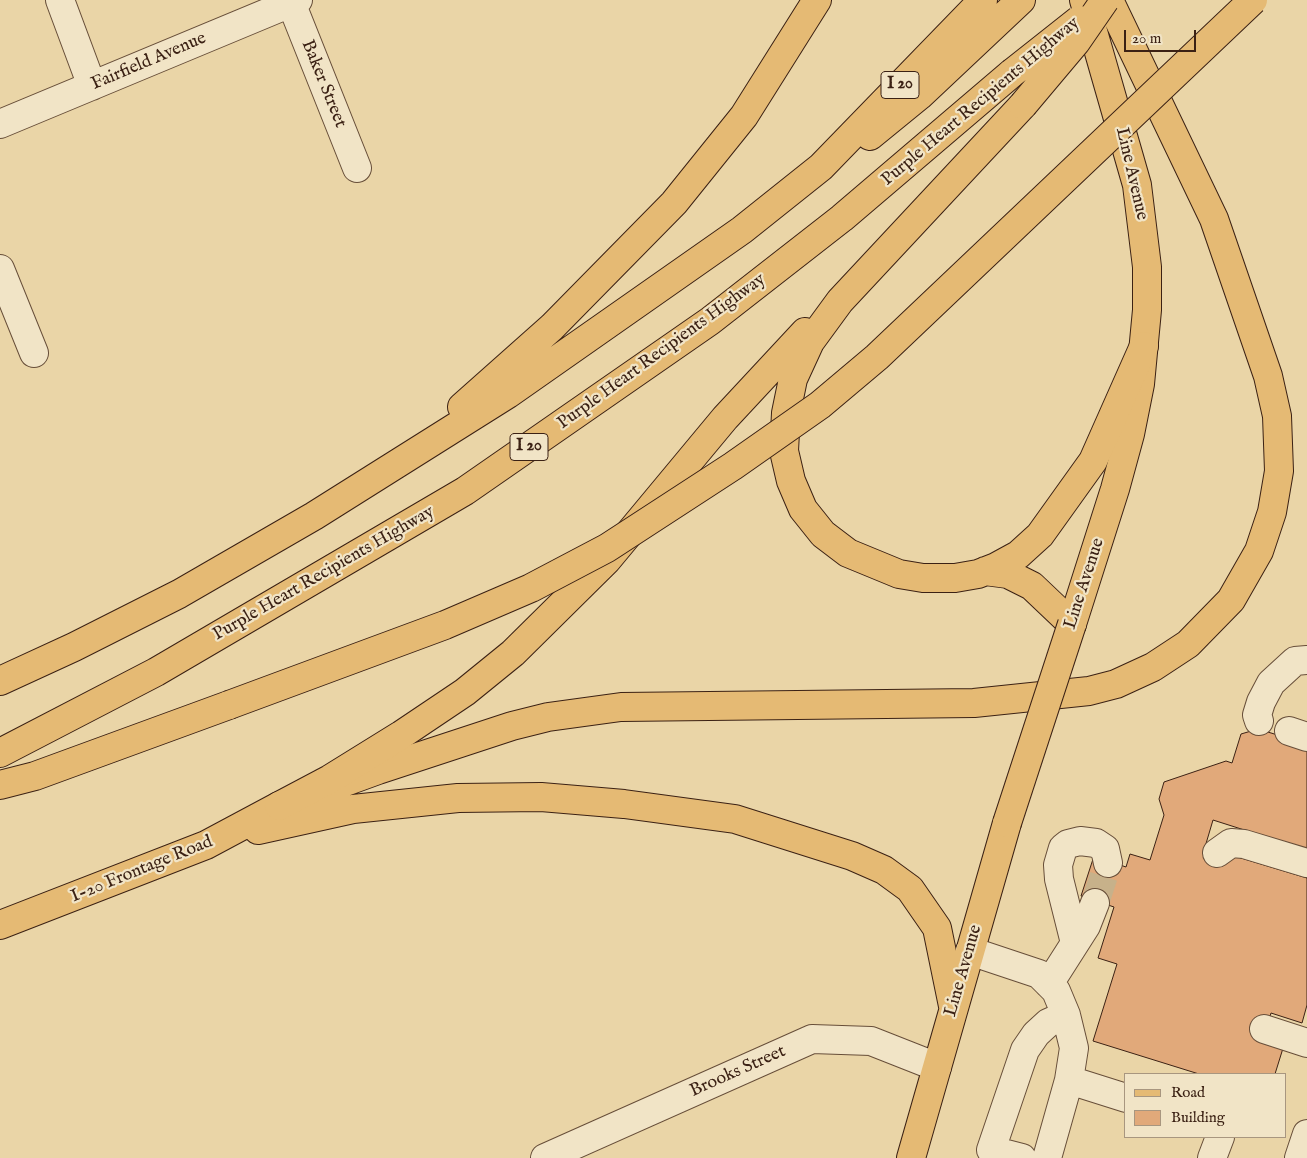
<!DOCTYPE html>
<html>
<head>
<meta charset="utf-8">
<style>
	body { margin:0 }
	#map { position:relative; width:1307px; height:1158px; overflow:hidden; background:#ead5a7; font-family:"IM FELL English",serif }
	canvas { display:block }
	.legend { position:absolute; left:1124px; top:1073px; width:162px; height:65px; box-sizing:border-box; background:#f1e4c6; border:1px solid #a8967f; margin:0; padding:6px 9px; list-style:none; font-size:15px; color:#3b2114 }
	.legend li { display:flex; align-items:center; gap:10px; height:25px }
	.legend b { width:25px; border:1px solid #a8967f }
	.scale { position:absolute; left:1124px; top:30px; width:72px; height:22px; box-sizing:border-box; border:2px solid #3b2114; border-top:0; padding-left:6px; font-size:15px; line-height:18px; white-space:nowrap; color:#3b2114; -webkit-text-stroke:4px #f1e4c6; paint-order:stroke }
</style>
</head>
<body>
<div id="map">
<canvas width="1307" height="1158"></canvas>
<ul class="legend">
<li><b style="height:6px;background:#e5ba74"></b>Road</li>
<li><b style="height:14px;background:#e1a97a"></b>Building</li>
</ul>
<div class="scale">20 m</div>
</div>
<script>
const ctx = document.querySelector('canvas').getContext('2d');
ctx.lineJoin = 'round';
function paint(path, color) {
  ctx.fillStyle = color;
  ctx.fill(path, 'evenodd');
}
function toPath(rows) {
  const path = new Path2D();
  for (const r of rows) {
    path.moveTo(r[0], r[1]);
    for (let i = 2; i < r.length; i += 2) path.lineTo(r[i], r[i + 1]);
  }
  return path;
}
function trace(path, color, width, dash) {
  ctx.strokeStyle = color;
  ctx.lineWidth = width;
  ctx.lineCap = dash ? 'butt' : 'round';
  ctx.setLineDash(dash || []);
  ctx.stroke(path);
}
function drawText(font, color, halo, rows, align = 'center') {
  ctx.font = font + ' "IM FELL English",serif';
  ctx.lineWidth = 4.5;
  ctx.setLineDash([]);
  ctx.textBaseline = 'middle';
  ctx.strokeStyle = halo;
  ctx.fillStyle = color;
  for (const [text, x, y, turn = 0] of rows) {
    ctx.save();
    ctx.translate(x, y);
    ctx.rotate((+turn || 0) * Math.PI / 180);
    ctx.textAlign = isNaN(turn) ? turn : align;
    if (halo) ctx.strokeText(text, 0, 0);
    ctx.fillText(text, 0, 0);
    ctx.restore();
  }
}
const building = toPath([
	[1258,729,1307,744,1307,850,1213,820,1205,847,1307,878,1307,1005,1302,1023,1271,1013,1265,1033,1284,1045,1275,1074,1199,1074,1093,1041,1117,964,1098,958,1114,907,1081,896,1094,856,1126,867,1130,854,1150,860,1164,815,1159,799,1164,782,1226,761,1232,763,1241,734,1258,729]
]);
const minorTunnel = toPath([
	[1095,903,1108,863]
]);
const minor = toPath([
	[60,0,92,86],
	[290,0,357,168],
	[0,124,298,0],
	[0,269,34,353],
	[1259,721,1257,715,1261,702,1271,683,1295,661,1307,660],
	[1289,731,1307,737],
	[1217,853,1231,843,1244,844,1307,863],
	[1075,943,1059,879,1058,865,1063,848,1068,844,1080,841,1096,843,1105,849,1108,863],
	[970,951,1039,974,1056,991,1066,1015,1074,1048,1069,1080,1047,1158],
	[1049,984,1086,926,1095,903],
	[1264,1029,1307,1043],
	[1069,1080,1126,1098],
	[545,1158,812,1039,871,1041,937,1067],
	[1022,1158,991,1150,1025,1050,1036,1034,1048,1023,1066,1015],
	[1212,1158,1220,1137],
	[1299,1158,1307,1134]
]);
const major = toPath([
	[1072,624,1115,489,1130,434,1140,384,1147,310,1147,267,1137,185,1084,0],
	[258,830,353,809,458,798,541,797,624,804,735,819,852,856,884,870,910,889,937,928,953,1006],
	[0,925,206,845,279,806,378,770,512,726,548,717,621,707,974,703,1089,691,1116,684,1153,667,1188,644,1231,600,1259,551,1272,512,1279,471,1277,416,1268,376,1214,219,1109,0],
	[911,1158,1007,823]
]);
const highway = toPath([
	[1023,105,840,301,810,342,793,379,786,413,784,451,791,481,803,509,823,534,848,553,899,574,923,578,955,578,978,574,996,567,1018,555,1040,535,1093,461,1144,346],
	[870,136,919,96,1021,0],
	[462,407,552,327,674,203,744,116,817,0],
	[985,571,1008,574,1032,586,1072,624],
	[0,681,74,647,179,594,314,516,508,394,742,230,821,167,983,0],
	[0,753,156,672,465,491,710,321,842,218,1012,73],
	[0,785,35,776,229,705],
	[279,806,330,779,401,735,465,692,513,653,607,560,725,418,805,332]
]);
const majorBridge = toPath([
	[1007,823,1072,624]
]);
const highwayBridge = toPath([
	[1012,73,1079,20],
	[1023,105,1076,42,1105,0],
	[229,705,445,625,531,588,607,548,733,466,820,405,877,357,1253,0]
]);
const shields = [
	[900,85,38],
	[529,447,38]
];
const shieldNames = [
	["I 20",900,85],
	["I 20",529,447]
];
const streetNames = [
	["Fairfield Avenue",149,62,-23],
	["Baker Street",323,84,68],
	["Purple Heart Recipients Highway",981,102,-40],
	["Line Avenue",1131,174,77],
	["Purple Heart Recipients Highway",662,352,-36],
	["Purple Heart Recipients Highway",324,574,-30],
	["Line Avenue",1085,584,-72],
	["I-20 Frontage Road",142,870,-22],
	["Line Avenue",964,971,-74],
	["Brooks Street",738,1072,-24]
];
paint(building, '#e1a97a');
trace(building, '#3b2114', 1);
trace(minorTunnel, '#c7b18a', 28, [28, 14]);
trace(minor, '#674e39', 30);
trace(major, '#3b2114', 30);
trace(highway, '#3b2114', 30);
trace(minor, '#f1e4c6', 28);
trace(major, '#e5ba74', 28);
trace(highway, '#e5ba74', 28);
trace(majorBridge, '#3b2114', 30, []);
trace(highwayBridge, '#3b2114', 30, []);
trace(majorBridge, '#e5ba74', 28);
trace(highwayBridge, '#e5ba74', 28);
for (const [x, y, w] of shields) {
  const box = new Path2D();
  box.roundRect(x - w / 2, y - 13.5, w, 27, 4);
  ctx.fillStyle = '#f1e4c6';
  ctx.fill(box);
  trace(box, '#3b2114', 1);
}
drawText('bold 16px', '#3b2114', null, shieldNames);
drawText('18px', '#3b2114', '#f1e4c6', streetNames);
</script>
</body>
</html>
